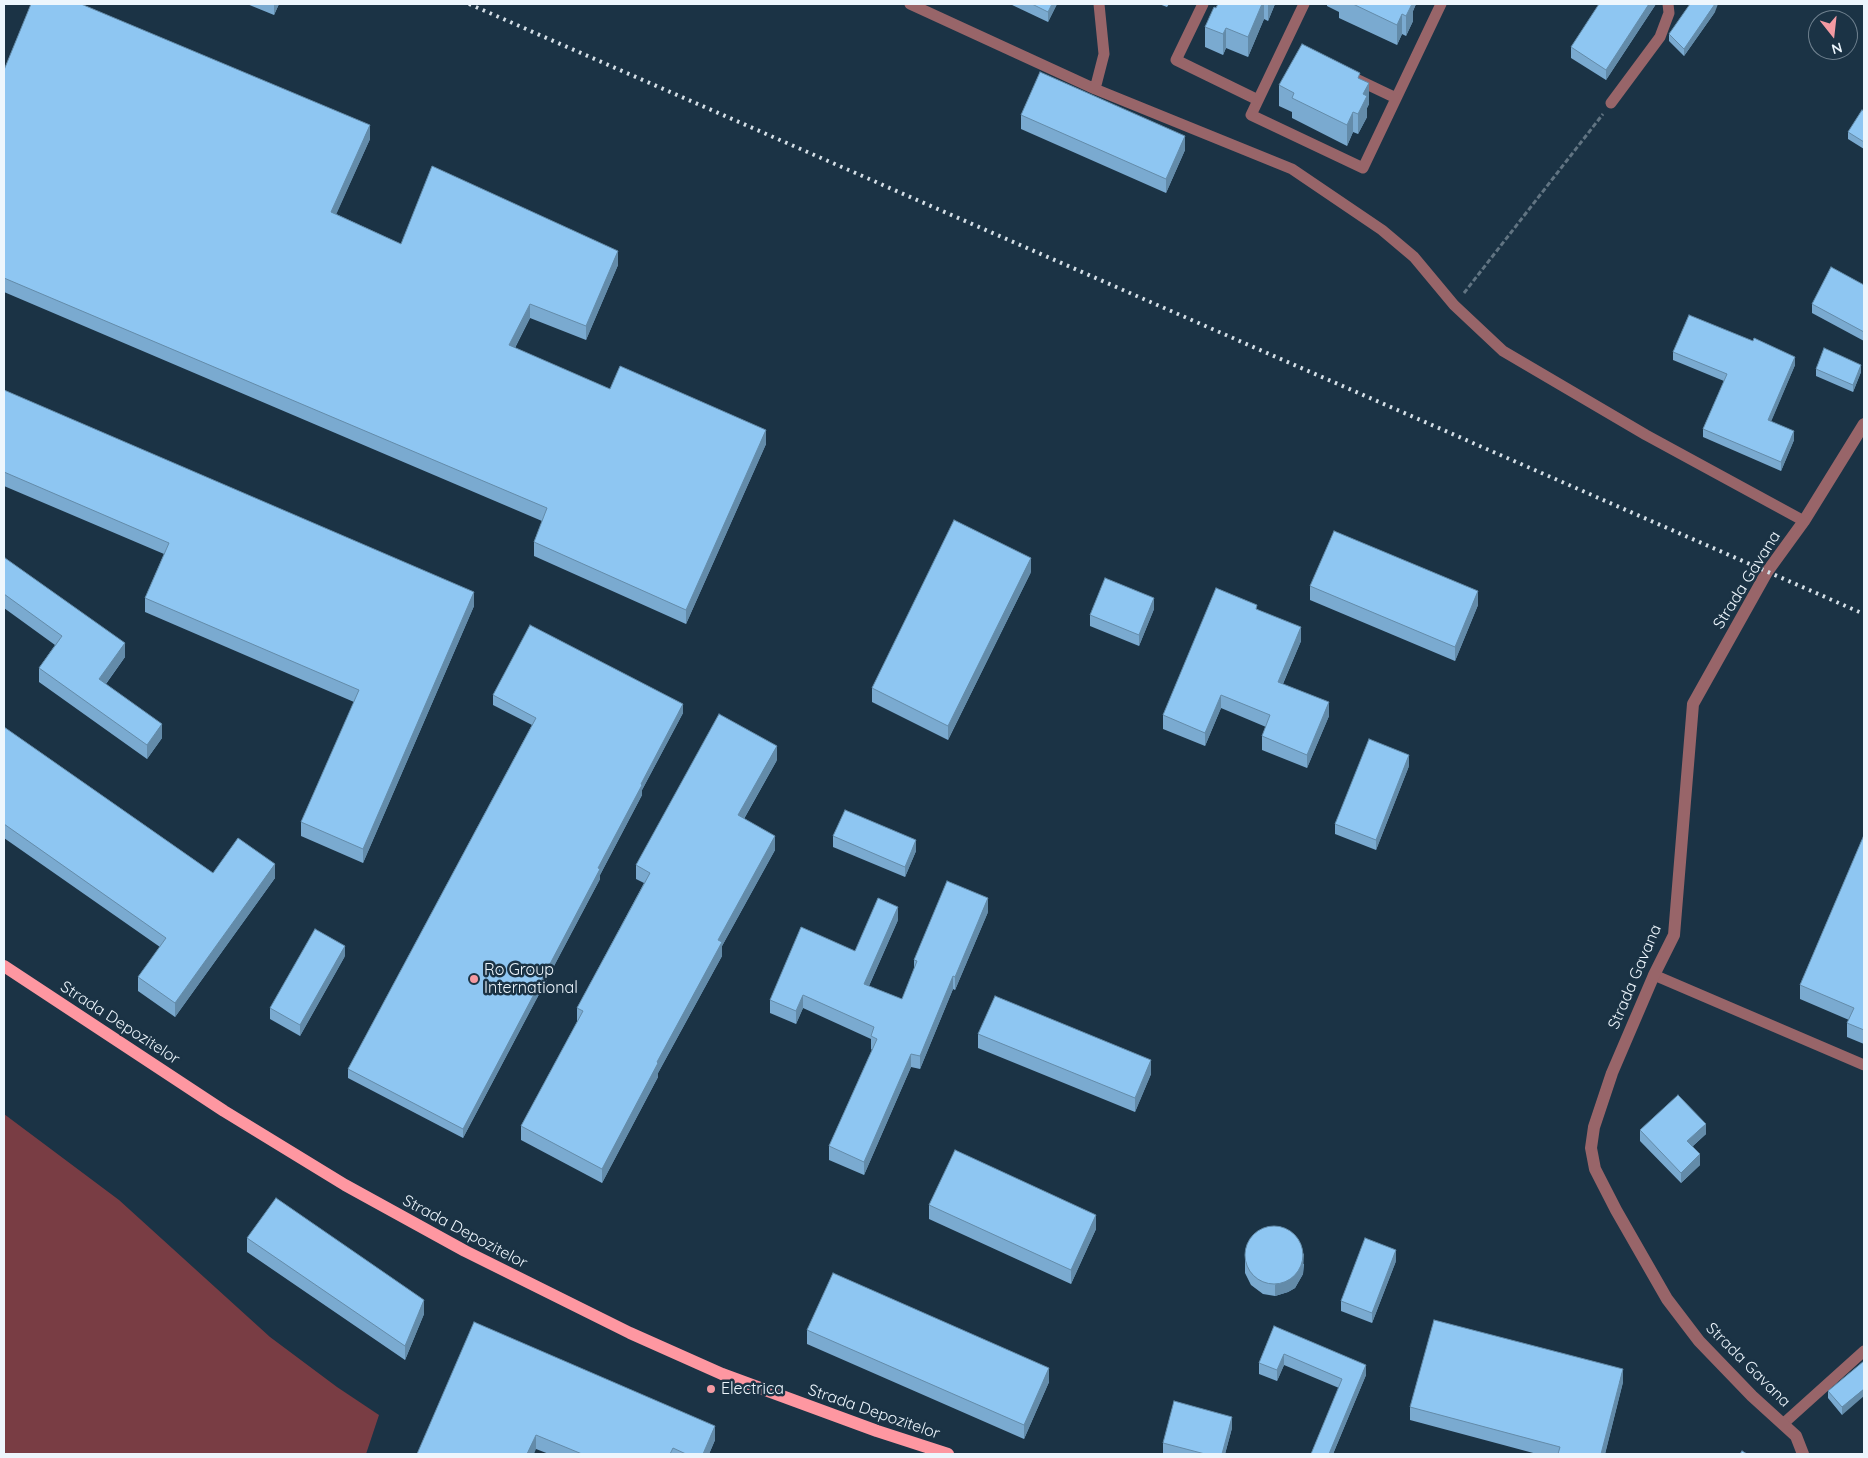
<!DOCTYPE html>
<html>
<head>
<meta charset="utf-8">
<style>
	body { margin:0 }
	#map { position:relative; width:1868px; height:1458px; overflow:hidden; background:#1b3345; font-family:Quicksand,sans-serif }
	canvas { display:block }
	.frame { position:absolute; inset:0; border:5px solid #edf6fd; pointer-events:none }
	.north { position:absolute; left:1808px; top:10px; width:50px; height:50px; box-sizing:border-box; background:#1b3345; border:1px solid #6f818f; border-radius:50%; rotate:164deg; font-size:14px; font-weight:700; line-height:20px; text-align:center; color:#edf6fd }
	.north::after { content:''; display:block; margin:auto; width:18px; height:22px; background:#f49aa2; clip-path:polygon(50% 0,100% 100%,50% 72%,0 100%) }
</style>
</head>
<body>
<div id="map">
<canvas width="1868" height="1458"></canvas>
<div class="frame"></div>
<div class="north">N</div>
</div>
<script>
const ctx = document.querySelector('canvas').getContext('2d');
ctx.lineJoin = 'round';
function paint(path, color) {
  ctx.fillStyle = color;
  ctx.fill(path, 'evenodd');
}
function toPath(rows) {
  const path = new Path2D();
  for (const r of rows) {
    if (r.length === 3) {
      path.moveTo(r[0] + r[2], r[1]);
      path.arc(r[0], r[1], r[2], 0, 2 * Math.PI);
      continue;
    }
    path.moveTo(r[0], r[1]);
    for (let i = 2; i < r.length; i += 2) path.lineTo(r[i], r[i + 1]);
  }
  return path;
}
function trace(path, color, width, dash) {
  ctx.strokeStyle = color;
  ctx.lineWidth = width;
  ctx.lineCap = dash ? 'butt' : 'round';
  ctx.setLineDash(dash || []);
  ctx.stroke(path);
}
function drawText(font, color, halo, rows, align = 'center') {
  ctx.font = font + ' Quicksand,sans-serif';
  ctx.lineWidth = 5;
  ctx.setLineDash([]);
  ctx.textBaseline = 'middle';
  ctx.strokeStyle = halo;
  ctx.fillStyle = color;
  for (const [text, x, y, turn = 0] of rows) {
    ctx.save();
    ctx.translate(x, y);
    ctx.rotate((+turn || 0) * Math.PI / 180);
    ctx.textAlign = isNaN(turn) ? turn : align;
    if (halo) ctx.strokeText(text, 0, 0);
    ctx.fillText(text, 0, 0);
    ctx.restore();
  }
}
const green = toPath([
	[4,1114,119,1200,270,1337,337,1387,379,1415,366,1454,4,1454]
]);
const path = toPath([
	[1464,293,1603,114]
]);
const lane = toPath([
	[910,4,1095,89,1292,169,1382,230,1414,257,1454,305,1503,351,1646,435,1804,521],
	[1203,4,1176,60,1258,100],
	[1304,4,1251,115,1363,168,1441,4],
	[1356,79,1396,98],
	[1095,89,1104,54,1099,4],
	[1611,103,1660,37,1669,13,1668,4],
	[1654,975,1864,1065],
	[1784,1423,1864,1351]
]);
const street = toPath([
	[1803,1454,1796,1436,1752,1396,1699,1341,1667,1299,1616,1210,1595,1169,1591,1148,1594,1127,1612,1073,1654,975,1674,935,1693,704,1767,572,1804,521,1864,424]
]);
const primary = toPath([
	[4,966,224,1111,345,1185,465,1251,630,1333,722,1374,877,1431,948,1454]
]);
const rail = toPath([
	[469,4,1864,614]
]);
const wall = toPath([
	[247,4,279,4,274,15],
	[1010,4,1057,4,1048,22],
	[1159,4,1169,4,1167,7],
	[1218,4,1275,4,1268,21,1264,19,1248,57,1226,48,1223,55,1205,47,1205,27],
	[1327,4,1416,4,1413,11,1413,21,1406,36,1402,34,1397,45,1339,18,1339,12,1327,6],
	[1656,4,1606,80,1571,58,1571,47],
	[1715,12,1684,56,1669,41,1669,34],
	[4,70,370,139,336,214,401,244,618,265,586,340,530,318,515,348,610,389,766,444,686,624,534,556,534,542,542,521,4,292],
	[1360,79,1369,104,1367,108,1367,117,1358,134,1353,132,1347,146,1292,118,1292,112,1279,106,1279,85],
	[1864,111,1864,149,1848,139,1848,132],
	[1021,115,1185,150,1166,193,1021,129],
	[1864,285,1864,341,1812,313,1812,304],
	[1673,352,1795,365,1771,421,1794,440,1781,471,1703,437,1703,429,1724,381,1673,360],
	[1816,369,1861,372,1853,392,1816,376],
	[4,390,474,606,363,863,301,836,301,822,354,702,145,612,145,598,164,554,4,486],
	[4,560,125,657,106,684,162,738,147,759,39,682,39,668,55,645,4,608],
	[1031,572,948,740,872,702,872,688],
	[1310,586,1478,605,1455,661,1310,600],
	[1154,609,1139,646,1090,626,1090,615],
	[1257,609,1301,641,1283,684,1329,716,1307,768,1262,750,1262,736,1266,727,1221,708,1205,746,1163,729,1163,715],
	[493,695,683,713,642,790,642,795,600,875,600,879,463,1138,348,1078,348,1069,532,725,493,705],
	[4,727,213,873,275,878,175,1017,138,991,138,977,160,947,4,838],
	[777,760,744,819,775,850,722,946,722,956,658,1073,658,1077,602,1183,521,1140,521,1126,577,1022,577,1008,644,883,636,879,636,865],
	[1409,766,1376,850,1335,834,1335,824],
	[1864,835,1864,1044,1847,1037,1847,1023,1849,1020,1800,999,1800,985],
	[833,836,916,851,905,877,833,847],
	[988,912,955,990,953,989,920,1069,911,1067,864,1175,829,1160,829,1146,872,1050,871,1049,871,1039,803,1008,796,1024,770,1013,770,1000,855,951,898,920,869,986,902,999,914,970,914,960],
	[345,956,300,1036,270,1019,270,1008],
	[978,1034,1151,1074,1135,1112,978,1048],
	[1640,1130,1706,1134,1693,1146,1700,1165,1681,1183,1640,1141],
	[929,1205,1096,1229,1071,1284,929,1219],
	[247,1238,424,1314,405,1360,247,1252],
	[1245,1252,1304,1264,1303,1274,1295,1288,1288,1292,1275,1296,1263,1294,1251,1285,1245,1273],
	[1396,1261,1372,1323,1341,1311,1341,1301],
	[474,1322,715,1440,709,1454,549,1454,536,1449],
	[1274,1326,1366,1375,1333,1454,1311,1454,1339,1388,1284,1365,1277,1381,1259,1374,1259,1363],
	[807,1330,1049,1382,1024,1439,807,1344],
	[1864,1361,1842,1415,1828,1398,1828,1391],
	[1623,1382,1605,1454,1537,1454,1410,1420,1410,1407],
	[1232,1428,1225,1454,1166,1454,1163,1453,1163,1443]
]);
const shadedWall = toPath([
	[274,4,279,4,274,15],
	[1052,4,1057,4,1048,22,1048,12],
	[1262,4,1264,4,1264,19,1248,57,1248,37],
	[1268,4,1275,4,1268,21],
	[1409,4,1416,4,1413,11,1413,21,1406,36,1406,16],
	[1649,4,1656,4,1606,80,1606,70],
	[1715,4,1718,4,1715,12,1684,56,1684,49],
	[1402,14,1402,34,1397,45,1397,25],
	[1226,28,1226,48,1223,55,1223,34],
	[1369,83,1369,104,1367,108,1367,117,1358,134,1358,114,1363,94],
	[1353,112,1353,132,1347,146,1347,125],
	[370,125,370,139,331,226,331,212],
	[1185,136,1185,150,1166,193,1166,179],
	[618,251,618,265,586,340,586,326],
	[530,304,530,318,509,359,509,345],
	[1795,357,1795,365,1768,429,1768,420],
	[1861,365,1861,372,1853,392,1853,385],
	[766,430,766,444,686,624,686,610],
	[1794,431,1794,440,1781,471,1781,462],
	[1031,558,1031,572,948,740,948,726],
	[1478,591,1478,605,1455,661,1455,647],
	[474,592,474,606,363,863,363,849],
	[1154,598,1154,609,1139,646,1139,635],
	[1301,627,1301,641,1278,695,1278,682],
	[125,643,125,657,99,693,99,679],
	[1221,695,1221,708,1205,746,1205,733],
	[1329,702,1329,716,1307,768,1307,755],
	[683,704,683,713,642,790,642,795,600,875,600,879,463,1138,463,1129,598,868,641,784],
	[162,724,162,738,147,759,147,745],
	[777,746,777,760,738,829,738,815],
	[1409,755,1409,766,1376,850,1376,840],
	[775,836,775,850,722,946,722,956,658,1073,658,1077,602,1183,602,1169,657,1062,718,940],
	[916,840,916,851,905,877,905,867],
	[275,864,275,878,175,1017,175,1003],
	[988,898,988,912,955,990,955,977],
	[898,907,898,920,864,997,864,984],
	[345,946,345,956,300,1036,300,1025],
	[953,976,953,989,920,1069,920,1056],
	[803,995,803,1008,796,1024,796,1011],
	[911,1054,911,1067,864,1175,864,1162],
	[1151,1060,1151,1074,1135,1112,1135,1098],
	[1706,1124,1706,1134,1687,1151,1687,1141],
	[1700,1154,1700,1165,1681,1183,1681,1173],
	[1096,1215,1096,1229,1071,1284,1071,1270],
	[1396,1250,1396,1261,1372,1323,1372,1313],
	[1304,1253,1303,1274,1295,1288,1288,1292,1275,1296,1275,1285],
	[424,1300,424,1314,405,1360,405,1346],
	[1284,1354,1284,1365,1277,1381,1277,1370],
	[1366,1365,1366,1375,1333,1454,1329,1454],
	[1049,1368,1049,1382,1024,1439,1024,1425],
	[1623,1369,1623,1382,1605,1454,1601,1454],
	[1864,1389,1864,1396,1842,1415,1842,1407],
	[1232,1417,1232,1428,1225,1454,1222,1454],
	[715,1426,715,1440,709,1454,703,1454],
	[536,1435,536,1449,534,1454,527,1454]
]);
const building = toPath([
	[31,4,81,4,370,125,331,212,401,244,432,166,618,251,586,326,530,304,509,345,610,389,620,366,766,430,686,610,534,542,547,508,4,278,4,70,31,4],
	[1032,4,1052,4,1048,12,1032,4],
	[1218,4,1262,4,1248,37,1226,28,1223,34,1205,27,1214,7,1216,8,1218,4],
	[1353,4,1412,4,1406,16,1402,14,1397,25,1353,4],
	[1599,4,1649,4,1606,70,1571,47,1599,4],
	[1690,4,1715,4,1684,49,1669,34,1690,4],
	[1302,44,1360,73,1358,78,1369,83,1363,94,1367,96,1358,114,1353,112,1347,125,1292,98,1294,93,1279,85,1302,44],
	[1040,72,1185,136,1166,179,1021,115,1040,72],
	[1862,110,1864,111,1864,142,1848,132,1862,110],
	[1831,267,1864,285,1864,332,1812,304,1831,267],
	[1689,315,1753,341,1754,338,1795,357,1768,420,1794,431,1781,462,1703,429,1727,374,1673,352,1689,315],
	[1824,348,1861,365,1853,385,1816,369,1824,348],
	[4,390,474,592,363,849,301,822,359,690,145,598,169,543,4,472,4,390],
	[954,520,1031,558,948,726,872,688,954,520],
	[1334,531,1478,591,1455,647,1310,586,1334,531],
	[5,558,125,643,99,679,162,724,147,745,39,668,62,636,4,594,4,560,5,558],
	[1105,578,1154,598,1139,635,1090,615,1105,578],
	[1216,588,1257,605,1256,609,1301,627,1278,682,1329,702,1307,755,1262,736,1270,715,1221,695,1205,733,1163,715,1216,588],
	[530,625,683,704,641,784,642,785,598,868,600,869,463,1129,348,1069,536,718,493,695,530,625],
	[719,714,777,746,738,815,775,836,718,940,722,942,657,1062,658,1063,602,1169,521,1126,583,1011,577,1008,650,873,636,865,719,714],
	[4,727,213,873,238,838,275,864,175,1003,138,977,166,938,4,824,4,727],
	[1369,739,1409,755,1376,840,1335,824,1369,739],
	[845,810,916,840,905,867,833,836,845,810],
	[1864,835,1864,1030,1847,1023,1854,1008,1800,985,1864,835],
	[947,881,988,898,955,977,953,976,920,1056,911,1054,864,1162,829,1146,877,1039,871,1036,874,1027,803,995,796,1011,770,1000,801,927,855,951,878,898,898,907,864,984,902,999,917,961,914,960,947,881],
	[315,929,345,946,300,1025,270,1008,315,929],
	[995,996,1151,1060,1135,1098,978,1034,995,996],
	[1678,1095,1706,1124,1687,1141,1700,1154,1681,1173,1640,1130,1678,1095],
	[955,1150,1096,1215,1071,1270,929,1205,955,1150],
	[276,1198,424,1300,405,1346,247,1238,276,1198],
	[1274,1255,29],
	[1365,1238,1396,1250,1372,1313,1341,1301,1365,1238],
	[833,1273,1049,1368,1024,1425,807,1330,833,1273],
	[1434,1320,1623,1369,1601,1454,1558,1454,1560,1447,1410,1407,1434,1320],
	[474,1322,715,1426,703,1454,686,1454,673,1448,670,1454,582,1454,536,1435,527,1454,417,1454,474,1322],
	[1274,1326,1366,1365,1329,1454,1311,1454,1342,1379,1284,1354,1277,1370,1259,1363,1274,1326],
	[1864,1361,1864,1389,1842,1407,1828,1391,1864,1361],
	[1174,1401,1232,1417,1222,1454,1205,1454,1163,1443,1174,1401],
	[1742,1451,1747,1454,1740,1454,1742,1451]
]);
const markers = [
	[474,979,5,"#f49aa2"],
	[711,1389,5,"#f49aa2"]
];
const streetNames = [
	["Strada Gavana",1747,580,-58],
	["Strada Gavana",1635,977,-67],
	["Strada Depozitelor",120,1023,33],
	["Strada Depozitelor",465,1232,28],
	["Strada Gavana",1748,1365,45],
	["Strada Depozitelor",874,1412,19]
];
const poiNames = [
	["Ro Group",484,970],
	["International",484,988],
	["Electrica",721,1389]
];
paint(green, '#793d44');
trace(path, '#617482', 3, [5, 2.5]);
trace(lane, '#986569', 11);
trace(street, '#986569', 12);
trace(primary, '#fe97a1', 12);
trace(rail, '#d4dfe7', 4, [2.5, 5]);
paint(wall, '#7aaad0');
paint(shadedWall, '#638ba9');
paint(building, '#8ec6f2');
trace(building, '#638ba9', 1);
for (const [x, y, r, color] of markers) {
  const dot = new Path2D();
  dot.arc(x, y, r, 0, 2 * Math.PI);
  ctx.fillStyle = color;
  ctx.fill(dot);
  trace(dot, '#1b3345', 2);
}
drawText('16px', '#edf6fd', '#1b3345', streetNames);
drawText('16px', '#edf6fd', '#1b3345', poiNames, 'left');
</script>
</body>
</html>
